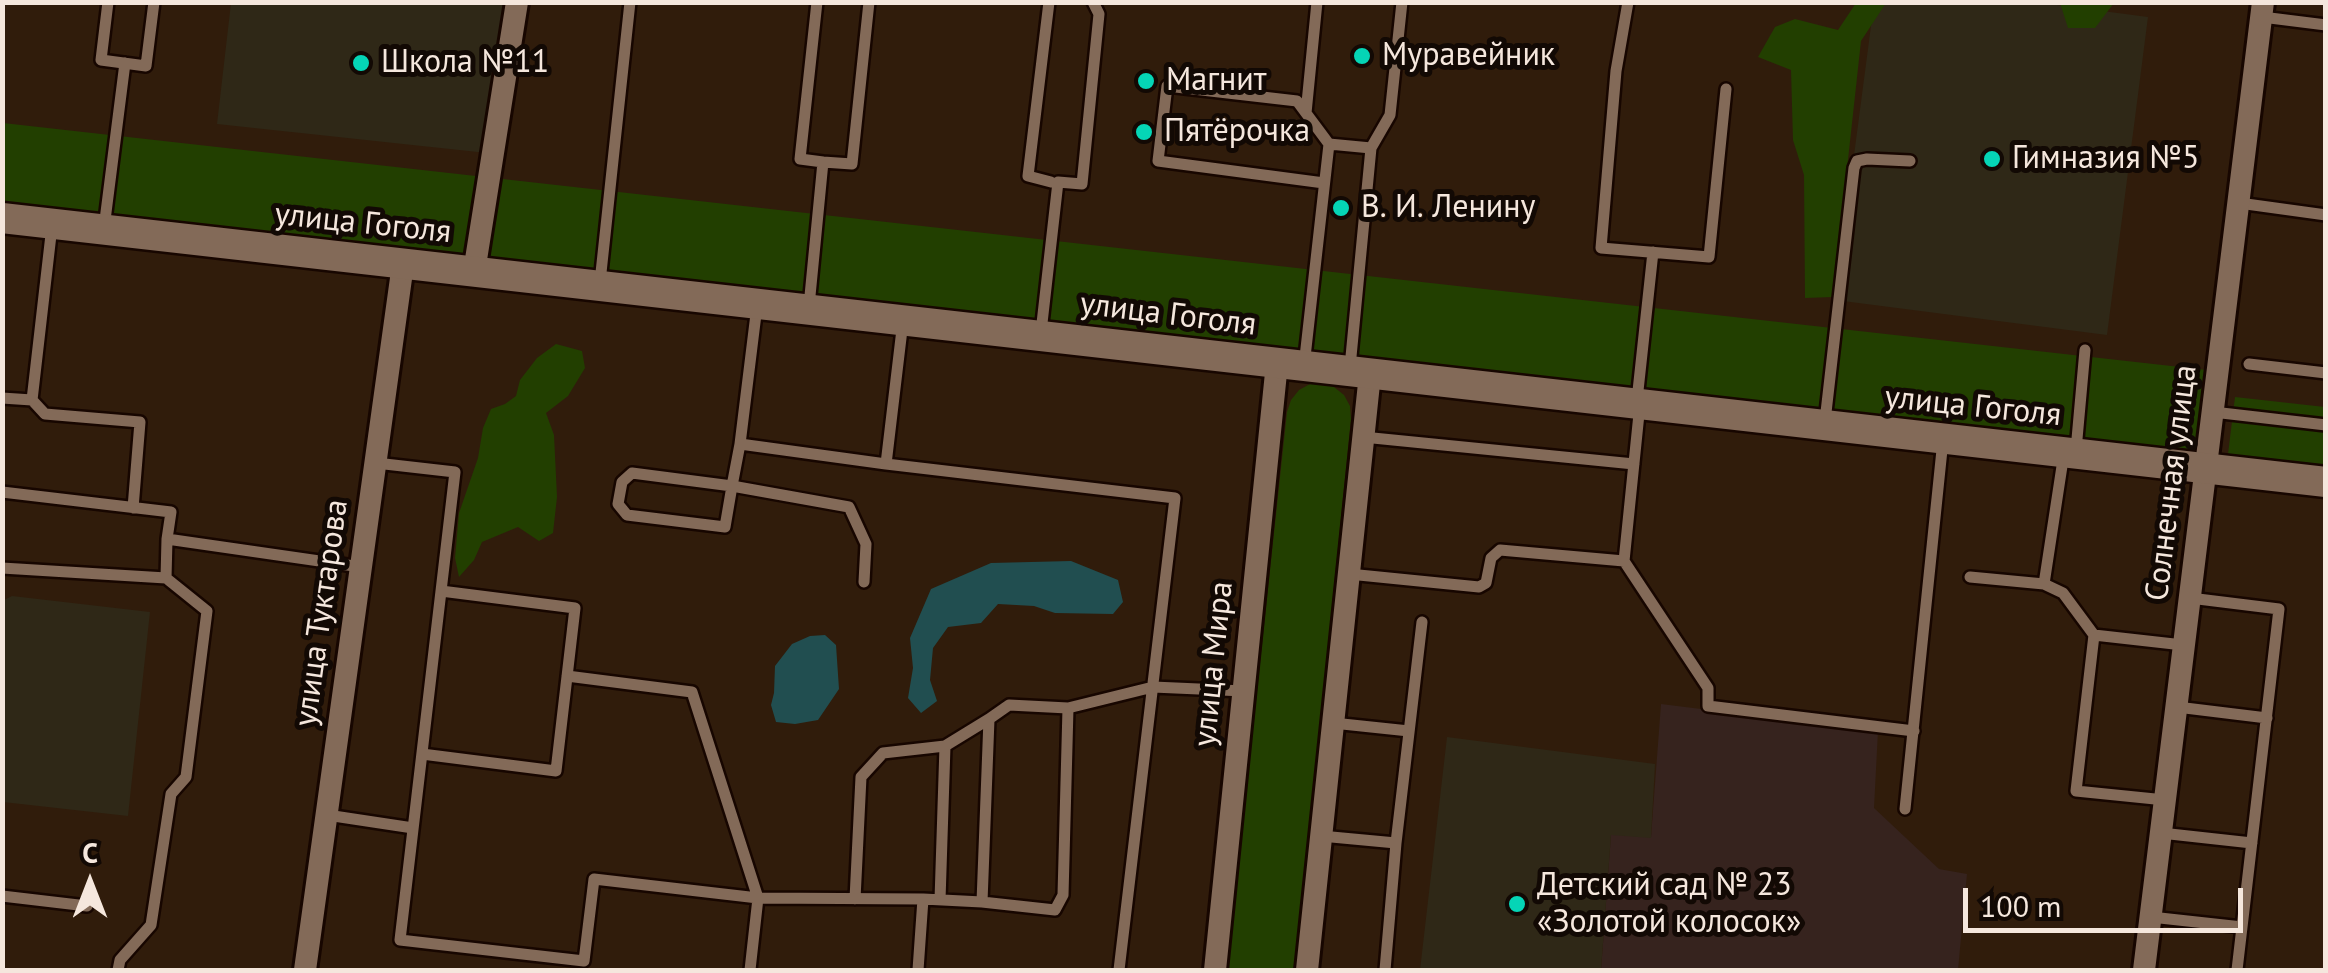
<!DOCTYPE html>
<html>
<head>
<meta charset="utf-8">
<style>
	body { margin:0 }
	#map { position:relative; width:2328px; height:973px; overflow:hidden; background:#301c0b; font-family:"PT Sans",sans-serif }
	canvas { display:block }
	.frame { position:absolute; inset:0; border:5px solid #f5e7dd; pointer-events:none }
	.north { position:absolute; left:40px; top:833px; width:100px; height:100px; -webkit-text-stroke:8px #120904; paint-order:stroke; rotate:0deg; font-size:28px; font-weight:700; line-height:40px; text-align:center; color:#f5e7dd }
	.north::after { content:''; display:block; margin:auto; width:35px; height:45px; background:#f5e7dd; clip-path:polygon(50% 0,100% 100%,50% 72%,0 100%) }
	.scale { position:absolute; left:1963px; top:888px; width:280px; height:45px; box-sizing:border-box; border:5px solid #f5e7dd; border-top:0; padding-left:12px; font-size:30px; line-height:35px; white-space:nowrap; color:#f5e7dd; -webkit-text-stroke:8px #120904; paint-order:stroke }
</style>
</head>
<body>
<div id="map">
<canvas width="2328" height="973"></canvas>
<div class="frame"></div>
<div class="north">С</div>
<div class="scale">100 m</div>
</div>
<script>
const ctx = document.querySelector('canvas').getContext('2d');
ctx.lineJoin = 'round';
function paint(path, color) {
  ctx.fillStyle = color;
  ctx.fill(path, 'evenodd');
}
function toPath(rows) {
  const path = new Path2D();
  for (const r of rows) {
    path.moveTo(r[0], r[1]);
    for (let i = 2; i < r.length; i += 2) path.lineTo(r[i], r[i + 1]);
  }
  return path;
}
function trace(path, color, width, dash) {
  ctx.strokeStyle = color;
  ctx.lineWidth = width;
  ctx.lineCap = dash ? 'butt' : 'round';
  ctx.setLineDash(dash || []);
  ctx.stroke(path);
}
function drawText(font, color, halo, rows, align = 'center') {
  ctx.font = font + ' "PT Sans",sans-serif';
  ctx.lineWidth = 10;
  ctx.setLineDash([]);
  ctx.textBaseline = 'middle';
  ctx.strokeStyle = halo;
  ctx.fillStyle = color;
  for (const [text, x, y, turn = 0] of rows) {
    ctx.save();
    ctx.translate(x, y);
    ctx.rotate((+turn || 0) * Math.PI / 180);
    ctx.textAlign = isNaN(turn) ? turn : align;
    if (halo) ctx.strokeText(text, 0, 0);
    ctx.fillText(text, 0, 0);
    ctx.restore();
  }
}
const industrial = toPath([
	[1661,704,1878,731,1874,808,1939,869,1967,874,1958,970,1601,970,1611,834,1651,837]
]);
const education = toPath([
	[2034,2,2148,17,2107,335,1835,300,1874,3],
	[231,3,507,3,487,153,217,124],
	[12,596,150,612,128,816,3,802,2,601],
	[1447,737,1655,764,1651,838,1611,835,1601,970,1420,970]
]);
const green = toPath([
	[1856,3,1886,3,1861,41,1833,297,1805,298,1804,175,1793,140,1791,70,1758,57,1775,27,1795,19,1838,30],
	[2060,3,2061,2,2114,3,2095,28,2068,28],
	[3,123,2207,370,2198,451,3,205],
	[556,344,582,351,585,368,568,396,546,413,554,435,557,497,553,533,539,541,518,527,482,542,474,560,459,577,455,558,459,513,478,458,483,428,491,409,505,404,516,396,520,380,537,358],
	[1323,383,1334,387,1344,395,1350,406,1351,419,1295,970,1227,970,1287,412,1291,400,1299,390,1310,384],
	[2235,397,2325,407,2325,465,2228,454]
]);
const water = toPath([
	[1071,561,1118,580,1123,602,1113,614,1055,613,1034,606,998,604,981,623,948,627,933,648,930,680,937,701,921,713,908,698,913,668,910,638,931,589,991,563],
	[825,635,836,645,839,689,818,720,795,724,776,722,771,705,774,693,775,666,792,644,810,636]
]);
const lane = toPath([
	[108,2,101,60,146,66,154,2],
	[817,2,800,159,823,162],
	[1049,2,1028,176,1051,182],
	[1628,2,1616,71,1601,248,1709,257,1726,89],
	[2262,17,2326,25],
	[1306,113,1317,2],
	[1324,183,1158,161,1167,86,1297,101,1329,144],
	[2239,203,2326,215],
	[104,228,125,63],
	[600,282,630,2],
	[757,306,740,444,886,464],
	[809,306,823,162,852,164,869,2],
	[903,321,886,464,1175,498,1119,970],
	[1041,332,1058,182,1082,184,1099,14,1093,2],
	[2249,364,2326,373],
	[1304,366,1329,144,1371,148],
	[1350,367,1371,148,1390,115,1402,2],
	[2,398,32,400,52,226],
	[32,400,45,414,140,422,133,508],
	[1637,400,1653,252],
	[2213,412,2326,425],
	[1825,421,1854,168,1857,161,1867,159,1910,161],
	[1363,437,1634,464],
	[740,444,732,486,725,527,627,515,618,504,622,482,632,473,732,486,849,507,866,544,864,582],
	[2076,450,2085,350],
	[376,463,455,472,400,940,584,961,594,879,758,898,923,899,918,970],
	[2,492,171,512,167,539,166,578,207,611,186,777,171,794,151,925,120,960,118,970],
	[167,539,361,567],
	[1624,561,1708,688,1708,706,1914,731],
	[2,568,166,578],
	[1349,574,1479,587,1486,583,1491,558,1500,550,1624,561,1640,404],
	[1970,577,2044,584,2063,593,2094,635],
	[2044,584,2064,453],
	[2190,598,2279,609,2237,970],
	[567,676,692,692,758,898,750,970],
	[2177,707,2267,718],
	[989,719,1009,705,1068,708],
	[1333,723,1409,731],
	[422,754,556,771,575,608,441,591],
	[2165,800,2076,791,2094,635,2183,645],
	[1905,809,1943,440],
	[327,815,413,828],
	[2161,833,2252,843],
	[1321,836,1396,843],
	[2,896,87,906],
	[855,899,861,777,883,753,945,746],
	[923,899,982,902,1055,910,1063,895,1068,708,1153,687,1244,691],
	[940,900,945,746,989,719,982,902],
	[2151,917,2242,927],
	[1385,970,1396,843,1422,622]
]);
const street = toPath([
	[474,272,517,2],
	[305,970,403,264],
	[1215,970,1277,363],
	[1307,970,1370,374],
	[2144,970,2263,2]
]);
const secondary = toPath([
	[2,218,2326,482]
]);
const markers = [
	[1362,56,10,"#05d5b6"],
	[361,63,10,"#05d5b6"],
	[1146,81,10,"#05d5b6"],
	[1144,132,10,"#05d5b6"],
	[1992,159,10,"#05d5b6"],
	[1341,208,10,"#05d5b6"],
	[1517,904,10,"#05d5b6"]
];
const poiNames = [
	["Муравейник",1382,56],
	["Школа №11",381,63],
	["Магнит",1166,81],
	["Пятёрочка",1164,132],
	["Гимназия №5",2012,159],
	["В. И. Ленину",1361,208],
	["Детский сад № 23",1537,886],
	["«Золотой колосок»",1537,923]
];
const streetNames = [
	["улица Гоголя",363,224,6],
	["улица Гоголя",1168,315,7],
	["улица Гоголя",1973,407,6],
	["Солнечная улица",2172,483,-83],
	["улица Туктарова",322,613,-82],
	["улица Мира",1214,664,-84]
];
paint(industrial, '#36231e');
paint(education, '#2f2817');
paint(green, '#223f00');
paint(water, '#214e50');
trace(lane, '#170600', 16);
trace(street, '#170600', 28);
trace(secondary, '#170600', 35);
trace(lane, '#836a58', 11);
trace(street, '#836a58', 22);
trace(secondary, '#836a58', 30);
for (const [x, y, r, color] of markers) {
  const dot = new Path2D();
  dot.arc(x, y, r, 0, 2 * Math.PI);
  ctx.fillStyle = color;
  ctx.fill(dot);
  trace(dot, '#120904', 4);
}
drawText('32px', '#f5e7dd', '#120904', poiNames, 'left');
drawText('32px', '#f5e7dd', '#120904', streetNames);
</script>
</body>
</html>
